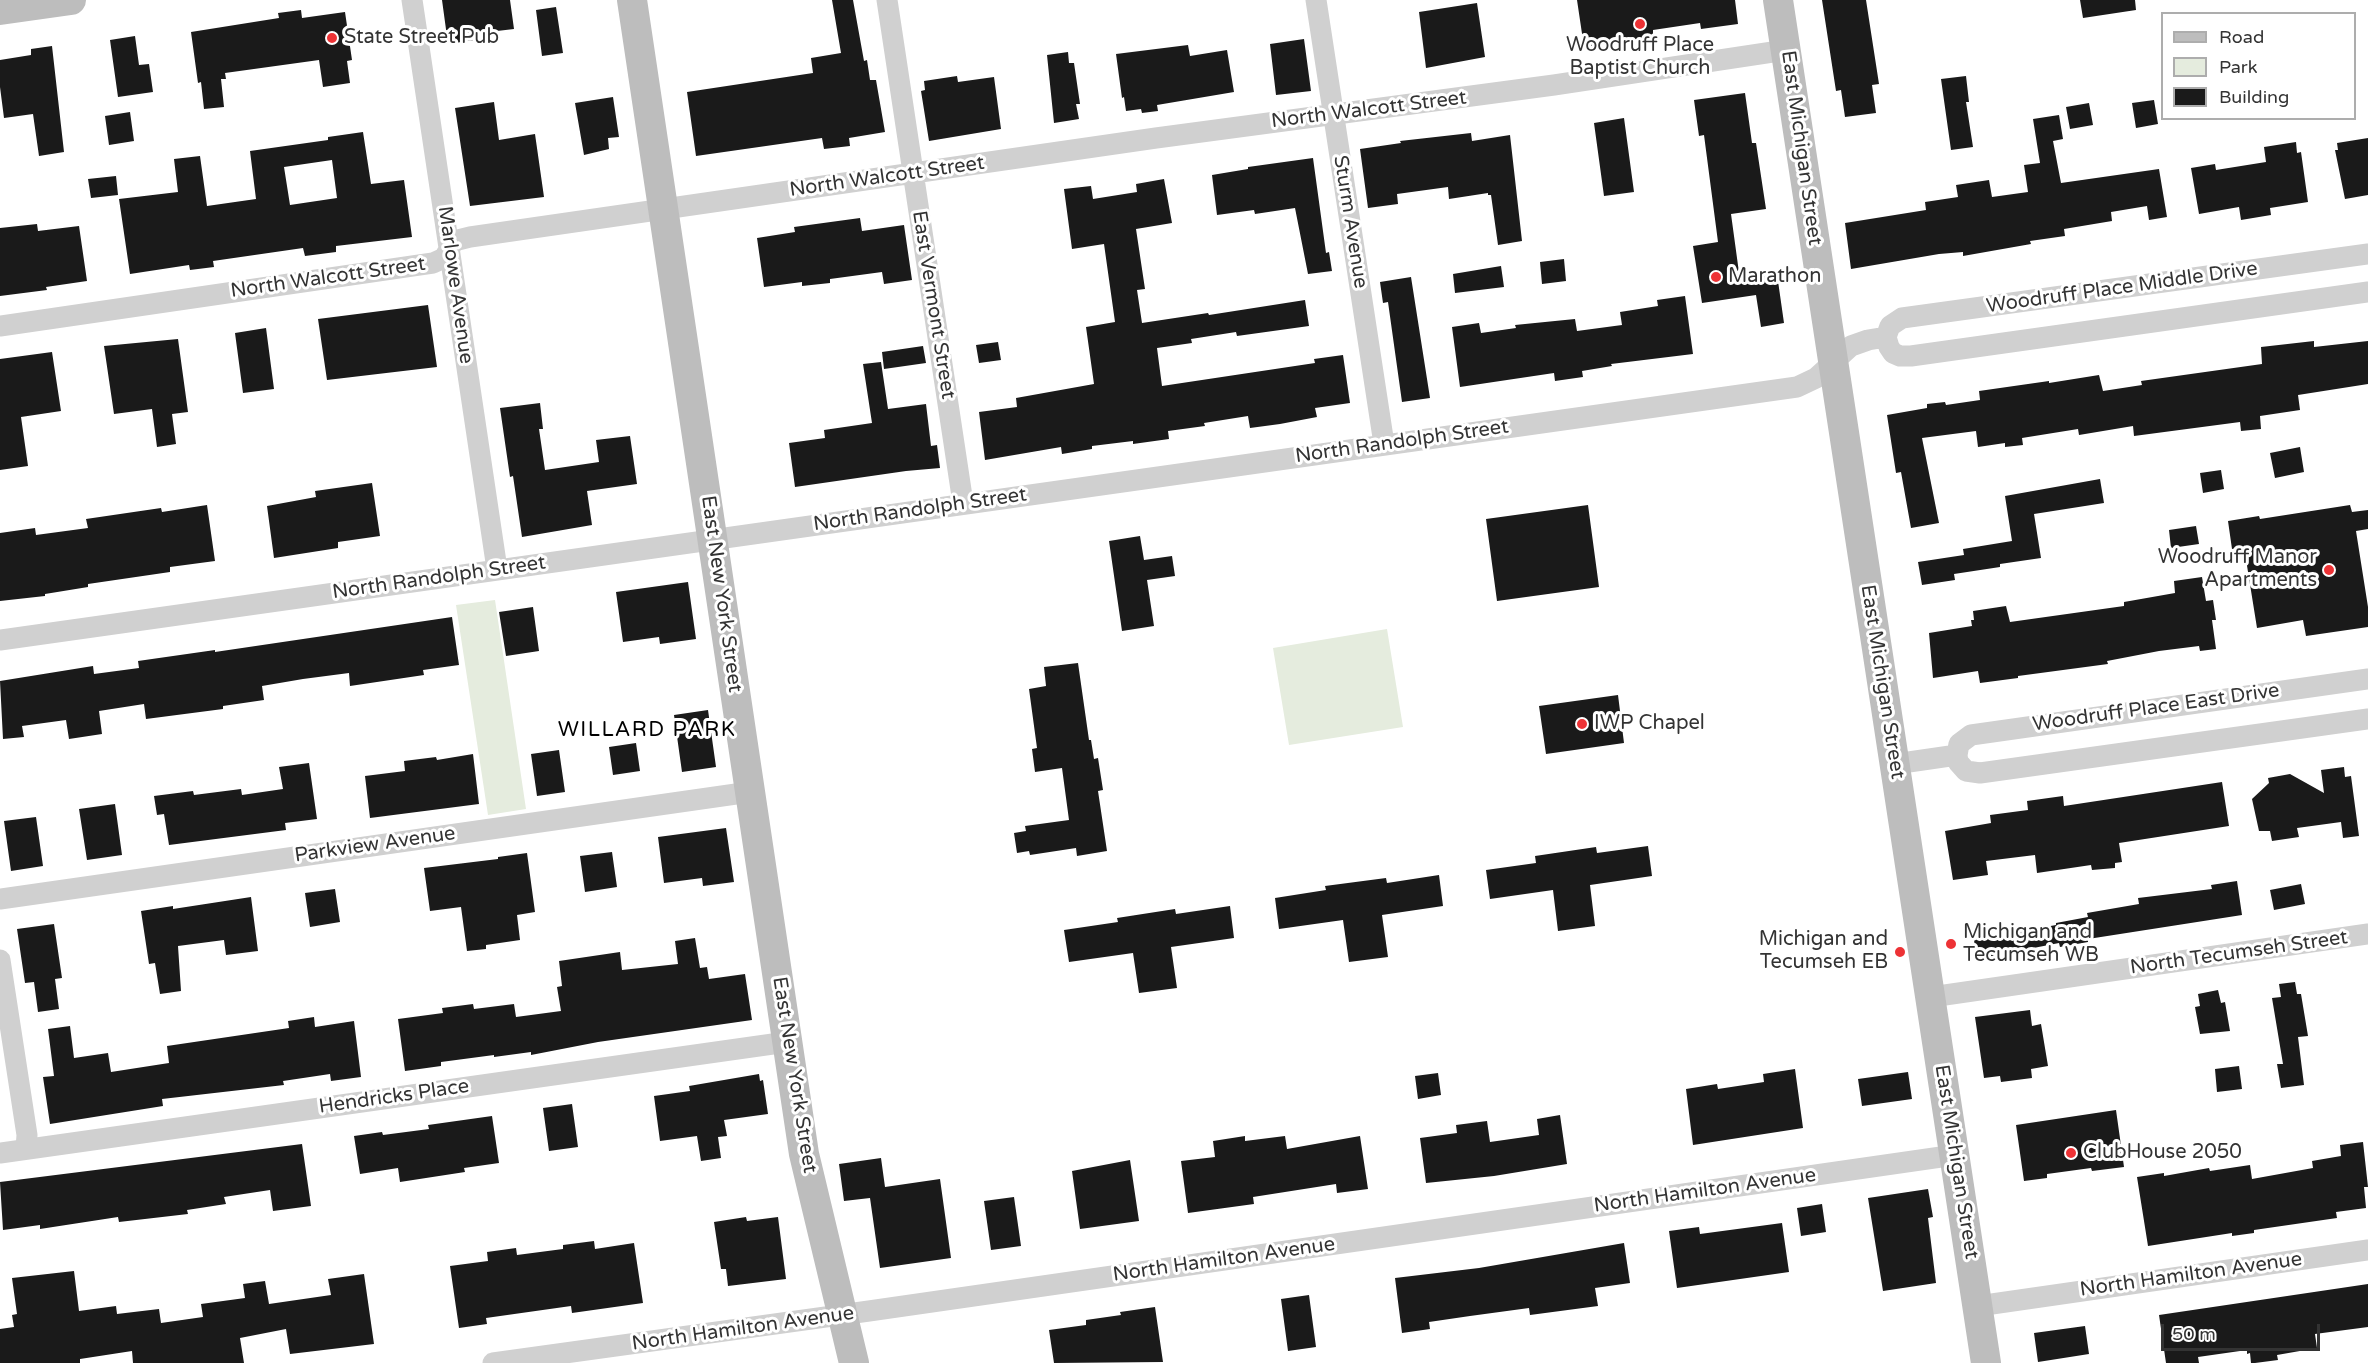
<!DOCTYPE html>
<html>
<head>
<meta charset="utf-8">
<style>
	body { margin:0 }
	#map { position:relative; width:2368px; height:1363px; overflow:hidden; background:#fff; font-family:"Varela Round",sans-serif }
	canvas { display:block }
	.legend { position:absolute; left:2161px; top:12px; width:195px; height:108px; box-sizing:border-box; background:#fff; border:2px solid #adadad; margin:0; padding:8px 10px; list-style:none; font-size:18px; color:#333 }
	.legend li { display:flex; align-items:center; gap:12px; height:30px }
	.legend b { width:30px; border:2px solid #adadad }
	.scale { position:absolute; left:2161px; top:1324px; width:159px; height:27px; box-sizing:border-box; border:3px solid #333; border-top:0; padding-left:8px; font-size:18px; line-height:21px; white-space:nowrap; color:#333; -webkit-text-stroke:4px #fff; paint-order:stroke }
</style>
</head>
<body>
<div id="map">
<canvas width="2368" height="1363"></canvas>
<ul class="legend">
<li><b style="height:8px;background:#bdbdbd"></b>Road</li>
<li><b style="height:16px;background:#e5ecde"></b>Park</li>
<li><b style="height:16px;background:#1a1a1a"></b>Building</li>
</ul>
<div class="scale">50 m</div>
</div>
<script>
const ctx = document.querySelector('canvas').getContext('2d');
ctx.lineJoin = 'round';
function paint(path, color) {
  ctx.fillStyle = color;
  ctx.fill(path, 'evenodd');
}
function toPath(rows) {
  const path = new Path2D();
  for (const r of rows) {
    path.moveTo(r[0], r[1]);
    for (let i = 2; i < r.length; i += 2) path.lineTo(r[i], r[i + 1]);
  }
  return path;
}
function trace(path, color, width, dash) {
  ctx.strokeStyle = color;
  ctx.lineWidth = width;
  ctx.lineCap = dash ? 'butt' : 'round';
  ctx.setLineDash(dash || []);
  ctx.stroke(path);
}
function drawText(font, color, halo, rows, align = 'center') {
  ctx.font = font + ' "Varela Round",sans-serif';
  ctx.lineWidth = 6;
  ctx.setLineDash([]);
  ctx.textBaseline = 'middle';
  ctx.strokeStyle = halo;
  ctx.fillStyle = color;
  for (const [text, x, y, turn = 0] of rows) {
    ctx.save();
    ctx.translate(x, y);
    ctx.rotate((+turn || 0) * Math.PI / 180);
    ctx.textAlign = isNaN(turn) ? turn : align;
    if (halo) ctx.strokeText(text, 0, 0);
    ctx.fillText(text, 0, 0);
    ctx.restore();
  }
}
const green = toPath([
	[495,600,526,809,488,815,456,605],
	[1387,629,1403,727,1289,745,1273,648]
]);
const building = toPath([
	[442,0,510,0,514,29,480,33,481,39,448,44],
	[832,0,853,0,864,61,867,60,870,80,876,80,885,132,849,138,850,146,824,149,822,138,696,156,687,92,813,73,811,58,841,53],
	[1577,0,1735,0,1738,24,1701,29,1700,23,1653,30,1653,37,1584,47],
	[1822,0,1866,0,1879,84,1872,85,1876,113,1845,117,1841,90,1836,91],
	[2080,0,2135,0,2136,10,2083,18],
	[1477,3,1485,57,1426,68,1419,12],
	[556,7,563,53,542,56,536,10],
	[301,10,302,18,345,12,352,60,347,61,350,83,323,87,319,60,225,73,226,79,221,79,224,107,204,109,201,82,198,83,191,32,279,18,278,13],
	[135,36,139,65,149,64,153,92,118,97,110,40],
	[1304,39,1311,91,1276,95,1270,44],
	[1188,45,1190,56,1227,50,1234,92,1157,105,1158,111,1142,113,1141,109,1126,111,1124,97,1122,98,1116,54],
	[52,46,64,152,39,156,33,114,4,118,0,87,0,60,31,55,31,49],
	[1068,52,1069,63,1074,63,1080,104,1076,104,1079,119,1054,123,1047,55],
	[957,76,958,82,994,77,1001,129,929,141,921,91,925,90,924,81],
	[1966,76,1969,102,1966,102,1973,147,1951,150,1941,79],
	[1745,93,1752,143,1756,143,1766,209,1731,214,1740,280,1777,274,1784,323,1761,327,1756,295,1702,303,1693,246,1718,242,1704,135,1699,136,1694,100],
	[613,97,619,137,608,138,609,149,584,155,575,103],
	[2154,100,2158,124,2136,128,2132,103],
	[494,102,499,140,535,134,544,197,470,206,455,108],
	[2089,103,2093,125,2070,129,2066,107],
	[130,112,134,141,109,145,105,116],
	[2059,115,2063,139,2053,141,2061,183,2159,169,2167,217,2149,220,2147,206,2111,212,2112,221,2064,229,2065,236,2030,241,2031,244,1963,256,1963,252,1939,254,1851,269,1845,223,1926,210,1925,202,1958,197,1956,185,1989,180,1992,197,2028,192,2024,165,2040,163,2033,119],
	[1624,118,1634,192,1604,196,1594,123],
	[363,132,371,184,404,180,412,237,336,246,336,252,305,256,303,248,213,261,214,267,190,270,189,265,130,274,119,199,178,192,174,159,200,156,207,206,256,199,250,151,328,140,328,137],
	[332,160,337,198,290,205,284,167],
	[1471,133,1472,141,1510,135,1522,241,1498,245,1491,195,1488,195,1488,193,1449,199,1448,187,1397,194,1398,204,1368,208,1360,149,1401,143,1400,141],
	[2368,138,2368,195,2345,199,2335,150,2338,150,2337,143],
	[2296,142,2297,153,2301,152,2308,202,2270,208,2271,215,2241,220,2239,207,2199,214,2191,168,2215,164,2216,170,2266,162,2264,147],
	[1313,158,1326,253,1329,252,1332,271,1308,274,1295,208,1255,214,1254,210,1217,215,1212,175,1248,169,1248,167],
	[116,176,118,195,91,198,88,179],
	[1164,179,1172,223,1136,229,1145,289,1137,290,1142,323,1208,313,1209,315,1305,300,1309,326,1237,336,1236,332,1191,339,1192,343,1157,348,1162,386,1315,363,1314,359,1343,355,1350,403,1315,408,1317,417,1280,424,1250,428,1248,416,1204,423,1205,426,1168,431,1169,439,1133,444,1133,441,1092,446,1092,449,1062,454,1061,447,985,460,979,412,1017,407,1016,398,1094,384,1086,327,1115,322,1104,244,1072,249,1064,189,1091,186,1093,199,1137,192,1136,184],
	[860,218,862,231,904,225,912,280,884,284,882,272,830,279,830,283,802,286,802,282,764,287,757,238,795,232,794,227],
	[37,224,38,231,79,226,87,281,46,287,47,290,0,296,0,228],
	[1564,259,1566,281,1542,284,1540,262],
	[1501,266,1504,287,1455,293,1453,274],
	[1411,277,1430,398,1402,402,1388,302,1383,303,1380,282],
	[1685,296,1693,354,1611,364,1612,366,1582,371,1583,377,1555,381,1554,373,1460,387,1452,327,1479,323,1481,333,1516,328,1515,325,1575,319,1577,331,1622,325,1620,312,1658,306,1657,300],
	[428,305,437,367,327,380,318,319],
	[266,328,274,389,243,393,235,333],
	[178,339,188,412,172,414,176,444,157,447,152,409,114,414,104,346],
	[2314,341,2314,347,2368,341,2368,384,2298,395,2300,410,2260,416,2261,429,2241,431,2240,422,2134,436,2133,426,2079,435,2078,429,2022,438,2023,445,2005,447,2005,443,1978,447,1976,431,1922,438,1939,523,1911,528,1901,472,1896,473,1887,415,1927,408,1927,404,1945,402,1946,405,1980,400,1979,391,2049,381,2049,383,2099,375,2103,391,2142,385,2141,381,2262,364,2261,347],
	[998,342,1001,360,979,363,976,345],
	[923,346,926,363,884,369,882,352],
	[52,352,61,411,21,417,28,466,0,470,0,359],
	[881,362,888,409,926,404,931,446,937,445,940,468,906,471,795,487,789,443,825,438,824,430,872,423,863,364],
	[540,403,543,429,539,429,545,470,599,462,596,440,630,436,637,484,587,491,592,525,522,537,513,476,510,477,500,408],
	[2300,447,2304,472,2275,478,2270,453],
	[2221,470,2224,489,2203,493,2200,473],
	[2100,479,2104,503,2034,514,2041,558,2000,564,2000,567,1954,574,1955,580,1922,585,1918,562,1964,555,1963,549,2012,541,2005,496],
	[372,483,380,536,338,542,338,548,274,558,267,506,316,497,315,491],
	[207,505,215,561,170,567,170,572,88,584,88,587,45,594,45,596,0,601,0,533,35,528,36,535,88,528,86,519,161,508,162,512],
	[1588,505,1599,587,1497,601,1486,519],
	[2350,505,2352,512,2368,510,2368,529,2356,531,2368,607,2368,627,2306,636,2303,620,2257,628,2244,547,2232,549,2228,521,2259,516,2260,519],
	[2196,526,2199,544,2171,548,2169,530],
	[1140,536,1144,560,1172,556,1175,576,1147,580,1154,626,1122,631,1109,541],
	[2202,577,2206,601,2213,600,2216,620,2212,620,2216,649,2200,651,2199,646,2159,651,2107,661,2108,664,2018,676,2018,678,1980,683,1978,671,1933,678,1929,633,1972,626,1971,620,1974,620,1973,611,2006,606,2010,622,2124,606,2124,602,2175,593,2174,581],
	[688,582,696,639,660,644,659,637,623,642,616,592],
	[533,607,539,651,506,656,499,612],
	[452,617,459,665,423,670,424,675,350,686,349,673,303,679,262,686,264,700,223,706,223,709,146,719,144,704,99,711,102,734,69,739,66,720,22,726,24,737,3,739,0,681,93,666,94,674,139,668,138,661,215,650,215,652],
	[1078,663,1089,740,1091,740,1094,759,1098,758,1103,790,1098,791,1107,851,1077,856,1076,848,1030,855,1029,851,1017,853,1014,833,1026,831,1025,826,1069,820,1062,768,1035,772,1032,749,1037,748,1029,689,1046,686,1044,667],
	[1618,695,1624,743,1546,754,1539,706],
	[708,710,716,767,682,772,674,715],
	[636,743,640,771,613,775,609,747],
	[559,750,565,792,537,796,531,754],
	[473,754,479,804,370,818,365,776,405,771,404,761,436,757,437,760],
	[309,763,317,819,285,823,286,830,169,845,164,814,157,815,154,796,193,791,194,795,241,789,242,795,283,789,279,767],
	[2344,767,2345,777,2351,776,2359,836,2343,838,2341,822,2297,828,2299,837,2272,841,2270,831,2259,831,2252,799,2269,783,2268,778,2290,774,2324,793,2321,770],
	[2222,782,2229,826,2119,843,2122,862,2115,863,2115,868,2092,870,2091,865,2037,873,2035,855,1986,861,1988,875,1953,880,1945,831,1991,823,1990,815,2028,810,2027,801,2063,796,2064,806],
	[115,804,122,855,87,860,79,809],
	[36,817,43,866,11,871,4,821],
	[726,828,734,882,703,886,702,878,664,883,658,837],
	[1648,846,1652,876,1590,885,1595,926,1558,931,1553,890,1490,899,1486,870,1536,863,1535,856,1596,847,1597,853],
	[612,852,617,887,585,892,580,856],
	[527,853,535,912,517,915,520,940,486,945,486,949,467,951,461,907,430,911,424,868,498,859,498,857],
	[1439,875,1443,906,1382,915,1388,957,1349,962,1343,920,1279,929,1275,898,1326,890,1325,886,1386,878,1387,883],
	[2237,881,2242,915,2088,939,2088,942,2060,947,2059,943,1977,959,1974,940,2056,925,2056,923,2088,917,2087,913,2139,904,2138,898,2212,889,2211,885],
	[2301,884,2305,904,2274,910,2270,890],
	[335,889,340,922,310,927,305,893],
	[251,897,258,951,226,955,224,940,178,946,181,991,160,994,155,963,149,964,141,911,173,906,173,909],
	[1230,906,1234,938,1171,947,1177,988,1139,993,1133,953,1069,962,1064,930,1118,922,1117,918,1175,909,1176,914],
	[54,924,62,978,55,979,59,1009,38,1012,34,982,25,983,17,929],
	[695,938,700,968,707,967,709,979,745,974,752,1020,598,1042,531,1055,531,1052,494,1057,494,1055,441,1062,441,1066,405,1071,398,1019,443,1013,442,1008,473,1004,474,1009,514,1004,516,1017,561,1011,557,987,562,986,559,961,620,952,622,970,678,964,675,941],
	[2295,982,2297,994,2301,994,2308,1036,2298,1037,2304,1085,2281,1088,2277,1064,2283,1064,2272,998,2281,997,2279,984],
	[2218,990,2221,1003,2225,1002,2230,1031,2200,1034,2195,1007,2200,1006,2198,994],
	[2030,1010,2032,1026,2041,1024,2048,1066,2031,1069,2032,1078,2001,1082,2000,1076,1984,1078,1975,1017],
	[314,1017,315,1027,354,1021,361,1077,331,1081,330,1074,283,1081,284,1085,162,1099,163,1106,50,1124,43,1077,54,1076,48,1029,70,1026,74,1058,108,1053,111,1072,169,1063,167,1046,289,1028,288,1021],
	[2239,1066,2242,1089,2217,1092,2215,1069],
	[1795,1069,1803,1128,1693,1145,1686,1089,1717,1084,1718,1089,1764,1082,1763,1074],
	[1908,1072,1912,1099,1862,1106,1858,1079],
	[1438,1073,1441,1095,1418,1099,1415,1076],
	[759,1074,760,1081,763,1080,768,1114,724,1120,727,1136,718,1137,721,1158,701,1161,697,1136,660,1141,654,1096,690,1091,689,1086],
	[572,1104,578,1147,549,1151,543,1108],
	[2116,1110,2124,1167,2092,1171,2091,1168,2047,1174,2047,1178,2024,1181,2016,1125],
	[1560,1115,1567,1164,1494,1176,1426,1183,1420,1138,1457,1133,1456,1125,1487,1121,1490,1142,1539,1135,1537,1119],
	[492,1116,499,1163,464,1168,465,1172,400,1182,398,1168,360,1174,354,1136,382,1132,383,1135,429,1129,428,1125],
	[1245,1136,1245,1141,1285,1136,1287,1149,1360,1136,1368,1189,1337,1193,1336,1184,1253,1197,1254,1204,1188,1213,1181,1161,1215,1157,1213,1141],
	[2363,1142,2368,1187,2364,1187,2366,1208,2336,1212,2337,1218,2254,1230,2254,1233,2232,1236,2232,1233,2148,1246,2137,1177,2164,1173,2164,1176,2209,1168,2210,1171,2250,1165,2252,1179,2313,1168,2312,1161,2341,1156,2340,1145],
	[302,1144,311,1206,273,1211,270,1190,224,1197,226,1204,187,1210,188,1214,119,1222,118,1217,40,1229,40,1225,3,1230,0,1182],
	[881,1158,885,1187,940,1179,951,1258,880,1268,870,1198,844,1201,839,1164],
	[1130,1160,1139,1221,1080,1229,1072,1171],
	[1928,1189,1933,1217,1928,1218,1936,1283,1883,1291,1868,1198],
	[1014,1197,1021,1246,991,1250,984,1201],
	[1822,1204,1826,1232,1801,1236,1797,1208],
	[746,1217,747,1221,778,1217,786,1279,728,1286,726,1269,721,1269,714,1222],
	[1782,1223,1789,1272,1677,1288,1669,1231,1699,1227,1700,1234],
	[594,1241,595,1249,634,1243,643,1303,572,1313,571,1306,486,1318,487,1324,459,1328,450,1266,488,1261,487,1252,516,1248,517,1255,563,1249,563,1245],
	[1624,1243,1630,1283,1595,1288,1598,1306,1530,1315,1529,1308,1470,1316,1429,1322,1430,1329,1402,1333,1395,1278,1479,1268],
	[74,1271,79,1311,116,1306,117,1314,159,1309,161,1323,203,1317,201,1304,245,1298,243,1284,265,1281,269,1304,331,1295,328,1279,364,1274,374,1344,290,1354,286,1329,240,1338,244,1363,133,1363,132,1351,80,1359,80,1363,0,1363,0,1329,14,1327,12,1315,17,1314,12,1278],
	[2368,1284,2368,1327,2315,1334,2317,1348,2277,1355,2278,1360,2255,1363,2251,1363,2250,1353,2247,1354,2247,1350,2198,1357,2199,1363,2166,1363,2159,1315],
	[1309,1295,1316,1347,1288,1351,1281,1299],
	[1155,1307,1163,1362,1054,1363,1049,1330,1086,1325,1086,1320,1121,1315,1120,1312],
	[2085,1326,2089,1354,2038,1362,2034,1333]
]);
const street = toPath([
	[412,0,497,569],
	[887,0,963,503],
	[1316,0,1384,444],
	[2368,254,1902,318,1890,326,1886,337,1889,347,1893,353,1900,356,1911,356,2368,292],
	[0,326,433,263,444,258,454,241,470,237,1156,138,1554,85,1786,50],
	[0,640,1797,387,1816,378,1851,346,1868,340,1886,337],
	[2368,679,1971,735,1959,744,1957,755,1958,762,1966,771,1980,773,2368,719],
	[1895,764,1957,755],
	[0,899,750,792],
	[0,960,27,1135,26,1149],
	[1931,997,2368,934],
	[0,1153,787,1042],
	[1978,1306,2368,1250],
	[493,1363,869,1311,1955,1155]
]);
const secondary = toPath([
	[632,0,804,1154,854,1363],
	[1778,0,1986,1363],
	[0,10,71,0]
]);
const markers = [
	[1640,24,6,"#ed3235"],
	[332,38,6,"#ed3235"],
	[1716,277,6,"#ed3235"],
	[2329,570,6,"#ed3235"],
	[1582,724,6,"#ed3235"],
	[1951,944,6,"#ed3235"],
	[1900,952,6,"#ed3235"],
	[2071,1153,6,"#ed3235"]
];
const poiNames = [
	["State Street Pub",344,38],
	["Woodruff Place",1640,46,"center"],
	["Baptist Church",1640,69,"center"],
	["Marathon",1728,277],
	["Woodruff Manor",2317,558,"right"],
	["Apartments",2317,581,"right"],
	["IWP Chapel",1594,724],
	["Michigan and",1963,933],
	["Tecumseh WB",1963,956],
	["Michigan and",1888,940,"right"],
	["Tecumseh EB",1888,963,"right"],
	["ClubHouse 2050",2083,1153]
];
const streetNames = [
	["North Walcott Street",1369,110,-7],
	["East Michigan Street",1801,148,82],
	["North Walcott Street",887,177,-8],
	["Sturm Avenue",1350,222,81],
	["North Walcott Street",328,278,-8],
	["Marlowe Avenue",455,285,82],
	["Woodruff Place Middle Drive",2122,288,-8],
	["East Vermont Street",933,305,81],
	["North Randolph Street",1402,442,-8],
	["North Randolph Street",920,510,-8],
	["North Randolph Street",439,578,-8],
	["East New York Street",721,594,82],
	["East Michigan Street",1882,682,81],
	["Woodruff Place East Drive",2156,708,-8],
	["Parkview Avenue",375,845,-8],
	["North Tecumseh Street",2239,953,-8],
	["East New York Street",794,1075,81],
	["Hendricks Place",394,1097,-8],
	["East Michigan Street",1956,1162,81],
	["North Hamilton Avenue",1705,1191,-8],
	["North Hamilton Avenue",1224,1260,-8],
	["North Hamilton Avenue",2191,1275,-8],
	["North Hamilton Avenue",743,1329,-8]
];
const neighbourhoodNames = [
	["WILLARD PARK",647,730]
];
paint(green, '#e5ecde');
paint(building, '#1a1a1a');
trace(street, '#d0d0d0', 21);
trace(secondary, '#bdbdbd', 30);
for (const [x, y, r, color] of markers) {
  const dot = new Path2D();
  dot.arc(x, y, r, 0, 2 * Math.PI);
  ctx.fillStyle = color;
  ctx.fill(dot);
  trace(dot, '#fff', 2);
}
drawText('20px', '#333', '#fff', poiNames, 'left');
drawText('20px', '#333', '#fff', streetNames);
ctx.letterSpacing = '1.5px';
drawText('21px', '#000', '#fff', neighbourhoodNames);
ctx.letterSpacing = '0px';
</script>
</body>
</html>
